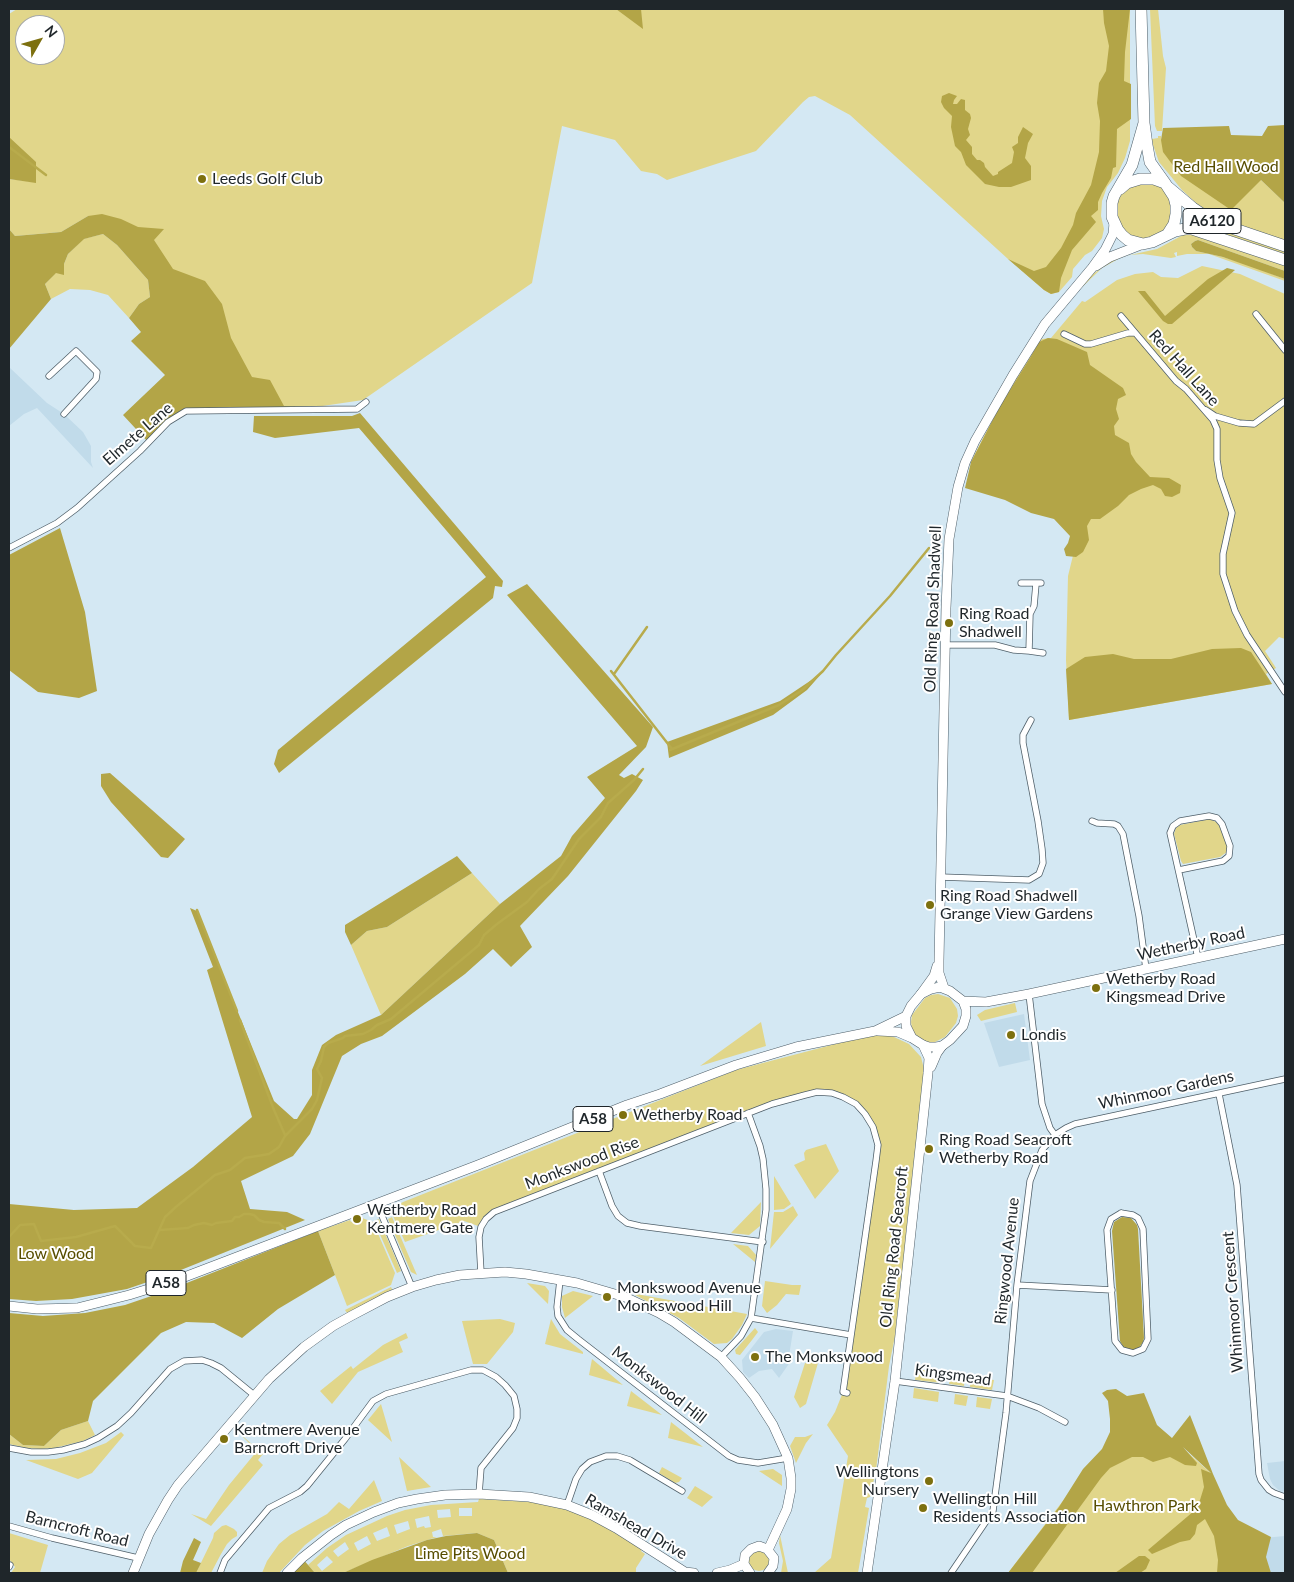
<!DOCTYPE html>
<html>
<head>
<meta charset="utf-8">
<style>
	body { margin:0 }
	#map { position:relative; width:1294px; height:1582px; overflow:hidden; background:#d4e8f3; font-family:Lato,sans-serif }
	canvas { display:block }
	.frame { position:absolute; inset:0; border:10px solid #1f262a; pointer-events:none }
	.north { position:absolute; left:15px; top:15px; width:50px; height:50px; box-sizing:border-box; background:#fff; border:1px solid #a5a8aa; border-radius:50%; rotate:52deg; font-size:14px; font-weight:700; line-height:20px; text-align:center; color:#1f262a }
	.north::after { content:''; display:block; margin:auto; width:18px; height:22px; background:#7d700f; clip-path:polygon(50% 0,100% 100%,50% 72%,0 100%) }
</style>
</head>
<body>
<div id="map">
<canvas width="1294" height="1582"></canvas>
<div class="frame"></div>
<div class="north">N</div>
</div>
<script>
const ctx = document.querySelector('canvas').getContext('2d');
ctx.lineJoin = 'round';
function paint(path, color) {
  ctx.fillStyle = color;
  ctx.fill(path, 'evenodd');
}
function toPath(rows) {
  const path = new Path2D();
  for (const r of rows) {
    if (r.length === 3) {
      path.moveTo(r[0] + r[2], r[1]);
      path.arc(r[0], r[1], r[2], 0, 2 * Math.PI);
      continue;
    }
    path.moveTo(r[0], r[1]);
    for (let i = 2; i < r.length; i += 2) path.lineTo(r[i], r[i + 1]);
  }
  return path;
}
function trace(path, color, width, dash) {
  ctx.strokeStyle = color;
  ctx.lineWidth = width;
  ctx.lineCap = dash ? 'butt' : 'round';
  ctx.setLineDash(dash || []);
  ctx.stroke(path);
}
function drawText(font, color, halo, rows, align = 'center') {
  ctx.font = font + ' Lato,sans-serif';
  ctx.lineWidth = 4;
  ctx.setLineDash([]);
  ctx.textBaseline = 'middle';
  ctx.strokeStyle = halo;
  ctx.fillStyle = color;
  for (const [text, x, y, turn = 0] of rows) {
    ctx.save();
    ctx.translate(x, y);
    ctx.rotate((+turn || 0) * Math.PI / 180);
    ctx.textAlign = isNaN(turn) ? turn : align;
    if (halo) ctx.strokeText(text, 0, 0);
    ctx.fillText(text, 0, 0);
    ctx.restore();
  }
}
const built = toPath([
	[9,367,47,403,64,414,83,432,91,446,91,462,93,468,37,408,24,414,9,426],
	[1024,1014,1030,1060,999,1067,984,1023],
	[776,1329,793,1331,789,1356,793,1358,779,1378,772,1369,759,1371,749,1378,743,1372,742,1360,764,1332],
	[1285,1461,1285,1491,1281,1492,1273,1485,1270,1479,1267,1463],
	[1285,1536,1285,1573,1222,1573,1220,1542]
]);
const green = toPath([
	[17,9,1130,9,1130,141,1125,158,1118,173,1107,187,1102,201,1101,216,1104,229,1102,238,1092,251,1085,255,1073,269,1072,277,1059,292,1051,294,1044,290,1008,259,850,115,815,96,809,97,803,102,756,151,667,180,657,174,641,171,615,140,562,126,532,283,363,400,309,408,236,407,189,290,88,216,61,232,15,236,9,229,9,179,35,182,9,146,9,14],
	[25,25,55,25,55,55,25,55],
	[1150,9,1158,9,1163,56,1166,68,1162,131,1157,131,1155,126],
	[1158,136,1161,136,1161,140,1261,180,1285,203,1285,241,1217,217,1196,203,1182,190,1159,162,1153,145,1152,139,1158,138],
	[1144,181,1166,189,1175,212,1165,233,1142,240,1127,234,1118,221,1116,205,1123,191],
	[1187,211,1208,224,1285,251,1285,255,1184,224],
	[103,234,117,245,148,280,150,297,139,304,129,318,108,295,90,290,70,289,51,299,45,284,64,264,68,254,83,239],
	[1193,234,1285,265,1285,271,1198,240,1195,241,1191,244,1192,247,1196,251,1223,257,1249,265,1285,279,1285,281,1209,254,1187,254,1177,256,1177,252,1174,253,1176,257,1171,258,1143,254,1129,255,1120,258,1102,268,1076,293,1093,274,1110,262,1121,257,1157,249,1183,235],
	[1202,266,1240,274,1285,294,1285,639,1279,637,1265,651,1276,668,1266,674,1272,684,1069,720,1066,660,1068,576,1078,535,971,462,983,438,1029,352,1034,351,1039,342,1042,339,1051,338,1082,301,1085,302,1117,280,1135,274,1153,272,1161,277,1178,278],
	[1210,819,1216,822,1219,825,1227,846,1227,852,1220,857,1183,864,1181,861,1174,834,1176,828,1180,825],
	[472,873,500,904,381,1015,351,945,367,931,387,927],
	[938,994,950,998,957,1009,958,1016,956,1023,945,1037,933,1043,926,1042,920,1039,915,1035,912,1029,911,1022,912,1015,925,998,931,995],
	[1015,1003,1017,1012,981,1021,977,1015,985,1010],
	[761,1022,766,1046,700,1066],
	[885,1035,894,1037,909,1044,921,1057,924,1069,895,1336,889,1366,876,1470,870,1497,867,1498,865,1507,869,1508,858,1573,814,1573,831,1558,848,1456,827,1425,835,1412,843,1392,876,1161,876,1134,856,1104,832,1093,793,1098,494,1212,481,1227,464,1221,405,1242,393,1216,393,1213,396,1206,403,1202,736,1070,866,1036],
	[826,1144,839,1171,815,1199,794,1165,805,1160,804,1153,806,1150],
	[774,1176,791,1204,784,1209,774,1210],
	[761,1202,760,1226,749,1235,731,1233],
	[793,1206,798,1215,770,1249,774,1212,783,1212],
	[392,1217,417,1275,411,1272,388,1219],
	[362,1218,373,1222,395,1273,391,1285,347,1306,318,1231,350,1220,351,1222],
	[379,1219,401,1271,397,1273,374,1221],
	[733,1244,748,1246,756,1255,755,1262],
	[765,1281,792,1285,801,1285,799,1295,786,1294,777,1305,767,1313,762,1306],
	[527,1283,545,1286,549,1291,548,1304],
	[391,1287,393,1291,347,1313,345,1310],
	[573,1291,593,1296,565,1318,562,1307,562,1296],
	[636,1294,747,1314,742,1325,732,1339,727,1343,714,1344,679,1318,635,1295],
	[500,1319,515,1323,513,1332,487,1364,473,1364,462,1321],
	[551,1319,560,1334,583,1352,583,1354,545,1344],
	[755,1328,758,1332,752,1340,740,1355,736,1354,735,1350],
	[406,1333,408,1338,399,1342,403,1352,358,1372,332,1404,320,1391,351,1366,353,1369,383,1345],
	[592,1359,623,1385,589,1375],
	[809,1361,818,1363,806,1404,800,1408,794,1397,805,1363,808,1363],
	[917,1369,944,1373,942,1383,915,1380],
	[951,1374,965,1376,964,1386,949,1384],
	[971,1377,994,1380,992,1390,970,1387],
	[914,1388,939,1392,938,1402,913,1398],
	[631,1391,662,1415,627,1406],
	[955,1394,968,1396,966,1406,954,1404],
	[977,1397,992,1399,990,1409,976,1407],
	[381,1404,392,1442,368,1420],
	[1135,1406,1213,1475,1222,1573,1008,1573],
	[88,1421,95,1435,83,1441,54,1448,40,1449,27,1448,9,1444,9,1434,23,1445,44,1446,61,1430],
	[671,1422,703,1447,668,1438],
	[237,1431,263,1454,258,1460,263,1465,211,1526,191,1514,206,1519,229,1485,257,1451],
	[121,1432,124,1435,92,1473,78,1479,26,1460,56,1459,80,1453,106,1443],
	[813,1434,806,1443,796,1463,790,1446,795,1437,805,1437],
	[399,1457,431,1487,407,1491],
	[662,1467,682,1478,679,1482,675,1483,659,1473],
	[773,1469,782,1475,782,1486,759,1471],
	[374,1480,382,1501,359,1511,323,1531,305,1545,279,1573,262,1573,267,1561,279,1544,290,1535,327,1514,339,1502,349,1509],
	[695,1486,713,1497,702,1507,687,1498],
	[479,1499,530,1502,555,1506,576,1513,595,1521,642,1549,641,1551,645,1554,636,1568,636,1573,508,1573,494,1540,477,1533,443,1536,441,1529,432,1532,433,1537,437,1537,408,1546,343,1573,315,1573,308,1565,327,1548,346,1535,387,1516,405,1510,431,1505,478,1502],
	[459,1508,472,1508,472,1516,459,1516],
	[450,1509,451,1517,438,1518,437,1510],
	[429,1516,431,1527,425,1528,424,1526,417,1528,415,1519],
	[408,1521,410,1529,397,1534,394,1525],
	[387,1527,390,1536,377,1541,373,1533],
	[367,1536,371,1544,358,1551,354,1543],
	[345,1542,349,1549,338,1557,333,1551],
	[327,1556,333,1562,322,1571,317,1565],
	[226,1525,234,1529,237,1532,237,1536,232,1539,227,1544,221,1554,211,1573,196,1573,213,1538,214,1533,222,1526],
	[9,1533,48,1545,40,1573,11,1573,15,1567,9,1559],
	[780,1535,788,1573,781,1573,783,1561,779,1543],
	[759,1561,10]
]);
const forest = toPath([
	[616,9,641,9,643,29],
	[1103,9,1130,9,1125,52,1124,81,1131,84,1131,119,1117,129,1116,167,1113,168,1111,178,1102,193,1098,202,1098,210,1091,216,1096,222,1072,250,1061,278,1059,292,1051,294,1044,290,1008,259,1034,271,1046,267,1061,248,1073,225,1076,213,1091,185,1099,152,1100,121,1097,103,1099,83,1106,71,1109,46,1104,23],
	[949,93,957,96,954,100,953,104,957,104,961,99,965,100,965,110,970,114,971,118,968,129,970,135,966,140,972,147,972,154,977,160,980,160,984,163,985,167,993,176,998,174,998,172,1012,163,1014,152,1012,147,1018,143,1018,137,1023,127,1033,134,1028,143,1025,158,1031,166,1031,180,1011,187,999,187,985,184,966,165,961,152,955,146,951,127,952,116,944,108,941,102,942,96],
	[1285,125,1285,203,1261,180,1231,210,1181,176,1163,152,1161,140,1163,128,1229,126,1231,135,1262,136,1268,126],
	[9,137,36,162,36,183,9,179],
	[102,214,121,219,138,227,164,229,154,240,173,269,205,281,222,304,231,338,252,377,270,380,284,406,309,408,186,411,148,442,123,415,165,375,131,341,141,332,129,318,139,304,150,297,148,280,117,245,103,234,84,239,68,254,64,264,64,275,56,273,45,284,51,299,9,349,9,229,15,236,61,232,88,216],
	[1198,240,1285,271,1285,279,1223,257,1196,251,1192,247,1191,244,1195,241],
	[1227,268,1235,270,1172,324,1168,324,1163,321,1138,291,1145,291,1165,316,1208,279],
	[1048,338,1057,339,1087,352,1090,365,1123,388,1126,395,1118,399,1116,409,1119,419,1114,426,1115,435,1129,443,1131,454,1136,462,1150,477,1169,478,1181,485,1180,493,1172,497,1165,496,1161,489,1153,485,1141,489,1129,495,1118,506,1100,519,1091,519,1087,526,1089,540,1083,552,1076,557,1066,556,1064,549,1068,543,1070,536,1054,519,1031,513,1005,500,965,488,971,462,1000,406,1030,358,1039,342],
	[360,413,503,581,502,587,495,586,493,598,279,773,274,764,278,750,486,577,359,428,275,438,253,432,254,416,352,416],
	[60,528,85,612,97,691,79,698,38,692,9,670,9,555],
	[527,584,653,727,646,747,619,775,624,778,632,774,643,780,636,791,568,876,520,926,532,947,511,967,493,949,465,974,382,1036,361,1044,342,1056,310,1134,293,1156,241,1181,250,1209,287,1212,305,1220,171,1274,127,1289,72,1299,36,1301,9,1299,9,1204,74,1210,137,1208,193,1167,252,1117,207,970,213,967,190,908,197,911,274,1101,294,1119,297,1119,312,1095,312,1070,322,1045,336,1035,381,1015,500,904,561,856,572,836,605,798,587,777,637,746,507,595],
	[1241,648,1251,652,1272,684,1069,720,1066,669,1085,657,1113,654,1134,659,1171,659,1212,649],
	[822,673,807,690,773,715,669,758,667,742,780,701],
	[110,773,185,839,168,858,161,857,111,802,101,786,101,774],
	[457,856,472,873,387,927,367,931,351,945,345,932,345,925],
	[1122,1217,1131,1218,1137,1225,1138,1229,1144,1338,1143,1342,1139,1348,1131,1351,1124,1348,1120,1341,1112,1231,1114,1222],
	[318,1231,335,1275,278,1309,242,1338,214,1323,186,1322,161,1333,93,1401,88,1421,61,1430,44,1446,23,1445,9,1434,9,1313,43,1316,85,1313,125,1305,169,1290],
	[1116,1389,1127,1396,1144,1393,1157,1425,1172,1438,1190,1415,1213,1474,1227,1505,1238,1520,1271,1537,1266,1557,1271,1573,1217,1573,1218,1560,1214,1536,1205,1519,1197,1525,1195,1534,1190,1540,1180,1542,1152,1554,1148,1550,1194,1511,1200,1500,1204,1487,1201,1469,1211,1473,1183,1447,1197,1463,1196,1466,1185,1465,1170,1457,1153,1462,1143,1457,1132,1457,1110,1468,1101,1478,1032,1573,1008,1573,1059,1507,1083,1469,1102,1449,1110,1432,1110,1419,1108,1401,1102,1393,1107,1390],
	[477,1533,494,1540,508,1573,343,1573,372,1560,427,1540,446,1536],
	[194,1538,201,1542,193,1560,201,1563,196,1573,180,1573,183,1561],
	[1139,1556,1145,1556,1150,1560,1146,1569,1140,1573,1115,1573],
	[302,1558,315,1573,287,1573]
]);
const stream = toPath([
	[9,147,46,175],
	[611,671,672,749],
	[614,674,647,627],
	[670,750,779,705,801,691,823,671,836,655,890,596,929,548],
	[197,910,237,1011],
	[240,1020,274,1110,285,1135],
	[160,1230,188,1228,194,1225,204,1223,212,1225,216,1223,232,1221,235,1217,239,1217,244,1214,249,1214,254,1215,259,1220,264,1222,279,1223,285,1229],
	[9,1237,20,1225,34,1224,41,1241,76,1237,115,1226,135,1246,151,1248,165,1217,177,1206,215,1175,230,1170,245,1158,269,1154,279,1147,285,1136,312,1109,317,1100,322,1078,317,1069,321,1061,324,1047,328,1043,343,1038,345,1036,363,1034,371,1030,377,1025,391,1019,479,945,484,935,497,924,527,902,539,889,552,879,579,839,601,817,608,803,634,780,643,769]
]);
const street = toPath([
	[1256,314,1285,350],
	[1121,316,1176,381,1186,389,1213,420,1217,429,1217,460,1220,478,1232,513,1223,554,1223,574,1235,611,1247,635,1285,692],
	[1064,334,1085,344,1091,344,1128,333,1135,333],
	[49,376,76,351,97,372,96,379,64,414],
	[1206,410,1215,416,1239,423,1254,424,1285,401],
	[9,548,57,523,77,508,140,451,168,422,186,411,357,409,366,402],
	[1021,583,1041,583],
	[946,645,995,645,1014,650,1029,651,1030,614,1034,606,1036,584],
	[1029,651,1043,653],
	[1092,821,1097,823,1114,824,1118,826,1123,834,1139,916,1146,969],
	[1179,870,1223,861,1229,856,1230,846,1222,824,1217,818,1209,816,1180,821,1173,826,1170,833,1198,958],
	[940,877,1029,880,1039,874,1043,863,1042,849,1038,821,1023,743,1023,735,1031,720],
	[1029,994,1042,1104,1050,1128,1055,1135],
	[1219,1094,1237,1185,1259,1474,1261,1480,1269,1490,1274,1493,1285,1497],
	[599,1171,612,1206,618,1216,627,1223,640,1226,763,1242],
	[377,1204,412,1287],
	[1121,1213,1133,1215,1138,1218,1143,1229,1148,1339,1143,1349,1133,1353,1122,1350,1115,1341,1107,1230,1111,1219,1121,1213],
	[481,1273,479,1237,481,1227,486,1219,494,1212,772,1104,805,1095,817,1092,832,1093,843,1097,856,1104,865,1114,873,1127,878,1145,876,1161,843,1392,847,1393],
	[560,1280,557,1307,558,1316,567,1330,578,1339,729,1456,738,1460,758,1463,788,1458],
	[1017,1285,1112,1290],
	[751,1318,851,1335],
	[721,1357,741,1336,751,1318,766,1210,766,1189,763,1159,760,1146,748,1113],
	[895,1381,1007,1396,1039,1408,1065,1422],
	[9,1448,31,1452,48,1452,63,1450,85,1444,98,1438,117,1426,131,1413,170,1369,184,1361,202,1360,211,1363,221,1368,254,1395],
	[567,1505,576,1479,582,1469,590,1462,606,1456,617,1456,630,1460,682,1491],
	[9,1526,52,1538,138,1558],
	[9,1567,10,1565],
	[220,1573,225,1560,269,1508,300,1492,307,1486,345,1439,373,1401,386,1394,471,1370,483,1370,496,1377,505,1385,514,1396,517,1409,517,1418,513,1428,481,1468,479,1494],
	[951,1573,993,1511,1006,1413,1017,1285,1030,1181,1042,1150,1055,1135,1066,1128,1075,1124,1285,1079]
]);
const secondary = toPath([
	[1096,266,1110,257,1143,244],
	[944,988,939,973,939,961,946,608,949,539,958,487,965,463,975,441,1013,375,1045,324,1092,268,1105,250,1113,234,1114,223],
	[921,994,934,976,937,966],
	[931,1067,937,1053,942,1046],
	[133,1573,149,1534,168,1500,178,1485,269,1379,304,1347,333,1326,351,1316,387,1297,412,1287,436,1280,460,1275,505,1272,526,1274,577,1283,625,1297,659,1313,674,1322,721,1357,740,1378,755,1397,773,1425,788,1458,791,1478,791,1489,787,1509,768,1550],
	[287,1573,302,1558,331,1535,346,1525,374,1512,398,1503,417,1499,445,1495,479,1494,529,1497,567,1505,592,1515,616,1528,685,1572,694,1573],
	[717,1573,730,1570,744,1564],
	[750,1573,744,1564,745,1555,751,1549,759,1546,767,1549,774,1558,773,1566,768,1573],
	[867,1573,895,1381,928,1073,929,1058,923,1045]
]);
const primary = toPath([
	[940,987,950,991,963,1001,966,1009,966,1016,963,1026,950,1040,942,1046,936,1047,929,1047,923,1045,912,1038,906,1026,906,1016,911,1006,921,994,931,989,940,987],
	[963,1001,986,1002,1029,994,1285,939],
	[878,1031,898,1032,912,1038],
	[9,1306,37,1309,77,1308,129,1295,174,1281,478,1165,627,1105,660,1094,736,1065,796,1047,875,1031,906,1016]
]);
const highway = toPath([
	[1141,9,1144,123,1147,145,1150,162,1165,183],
	[1144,123,1132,165,1114,196,1112,203,1112,217,1118,230,1122,235,1128,240,1143,244,1152,242,1175,231,1185,229,1192,229,1285,260],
	[1168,187,1193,208,1211,220,1220,224,1285,246],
	[1120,189,1127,183,1140,179,1154,179,1165,183,1174,197,1176,205,1176,214,1174,224,1167,235]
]);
const markers = [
	[202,179,5,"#7d700f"],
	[949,623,5,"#7d700f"],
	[930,905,5,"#7d700f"],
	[1096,988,5,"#7d700f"],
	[1011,1035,5,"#7d700f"],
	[623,1115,5,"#7d700f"],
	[929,1149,5,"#7d700f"],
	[357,1219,5,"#7d700f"],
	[607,1297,5,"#7d700f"],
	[755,1357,5,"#7d700f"],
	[224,1439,5,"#7d700f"],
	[929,1481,5,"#7d700f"],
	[923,1508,5,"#7d700f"]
];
const shields = [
	[1212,221,58],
	[593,1119,40],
	[166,1283,40]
];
const shieldNames = [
	["A6120",1212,221],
	["A58",593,1119],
	["A58",166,1283]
];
const parkNames = [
	["Red Hall Wood",1226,167],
	["Low Wood",56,1254],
	["Hawthron Park",1146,1506],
	["Lime Pits Wood",470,1554]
];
const poiNames = [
	["Leeds Golf Club",212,179],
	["Ring Road",959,614],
	["Shadwell",959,632],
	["Ring Road Shadwell",940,896],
	["Grange View Gardens",940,914],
	["Wetherby Road",1106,979],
	["Kingsmead Drive",1106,997],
	["Londis",1021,1035],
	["Wetherby Road",633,1115],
	["Ring Road Seacroft",939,1140],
	["Wetherby Road",939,1158],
	["Wetherby Road",367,1210],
	["Kentmere Gate",367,1228],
	["Monkswood Avenue",617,1288],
	["Monkswood Hill",617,1306],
	["The Monkswood",765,1357],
	["Kentmere Avenue",234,1430],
	["Barncroft Drive",234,1448],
	["Wellingtons",919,1472,"right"],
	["Nursery",919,1490,"right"],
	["Wellington Hill",933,1499],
	["Residents Association",933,1517]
];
const streetNames = [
	["Red Hall Lane",1184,368,48],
	["Elmete Lane",138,434,-41],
	["Old Ring Road Shadwell",933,609,-88],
	["Wetherby Road",1191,944,-12],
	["Whinmoor Gardens",1166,1090,-12],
	["Monkswood Rise",582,1163,-21],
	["Old Ring Road Seacroft",894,1247,-84],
	["Ringwood Avenue",1007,1261,-84],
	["Whinmoor Crescent",1233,1302,-94],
	["Kingsmead",953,1375,8],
	["Monkswood Hill",659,1385,38],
	["Ramshead Drive",636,1527,30],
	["Barncroft Road",77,1529,14]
];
paint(built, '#c1dbea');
paint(green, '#e1d68a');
paint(forest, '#b3a547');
trace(stream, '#b8ab4c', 2.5);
trace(street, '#4f5f69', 7);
trace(secondary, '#4f5f69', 10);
trace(primary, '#4f5f69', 10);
trace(highway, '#4f5f69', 12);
trace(street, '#fff', 5.5);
trace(secondary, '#fff', 9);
trace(primary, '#fff', 9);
trace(highway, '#fff', 11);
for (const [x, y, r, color] of markers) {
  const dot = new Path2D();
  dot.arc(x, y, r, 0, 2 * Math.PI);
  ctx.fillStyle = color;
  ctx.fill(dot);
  trace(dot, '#fff', 2);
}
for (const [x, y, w] of shields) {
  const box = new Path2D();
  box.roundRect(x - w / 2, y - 12.5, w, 25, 4);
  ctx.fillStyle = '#fff';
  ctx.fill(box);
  trace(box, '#1f262a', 1);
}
drawText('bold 15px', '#1f262a', null, shieldNames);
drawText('16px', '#574d00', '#fff', parkNames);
drawText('16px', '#1f262a', '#fff', poiNames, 'left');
drawText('16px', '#1f262a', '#fff', streetNames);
</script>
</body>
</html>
